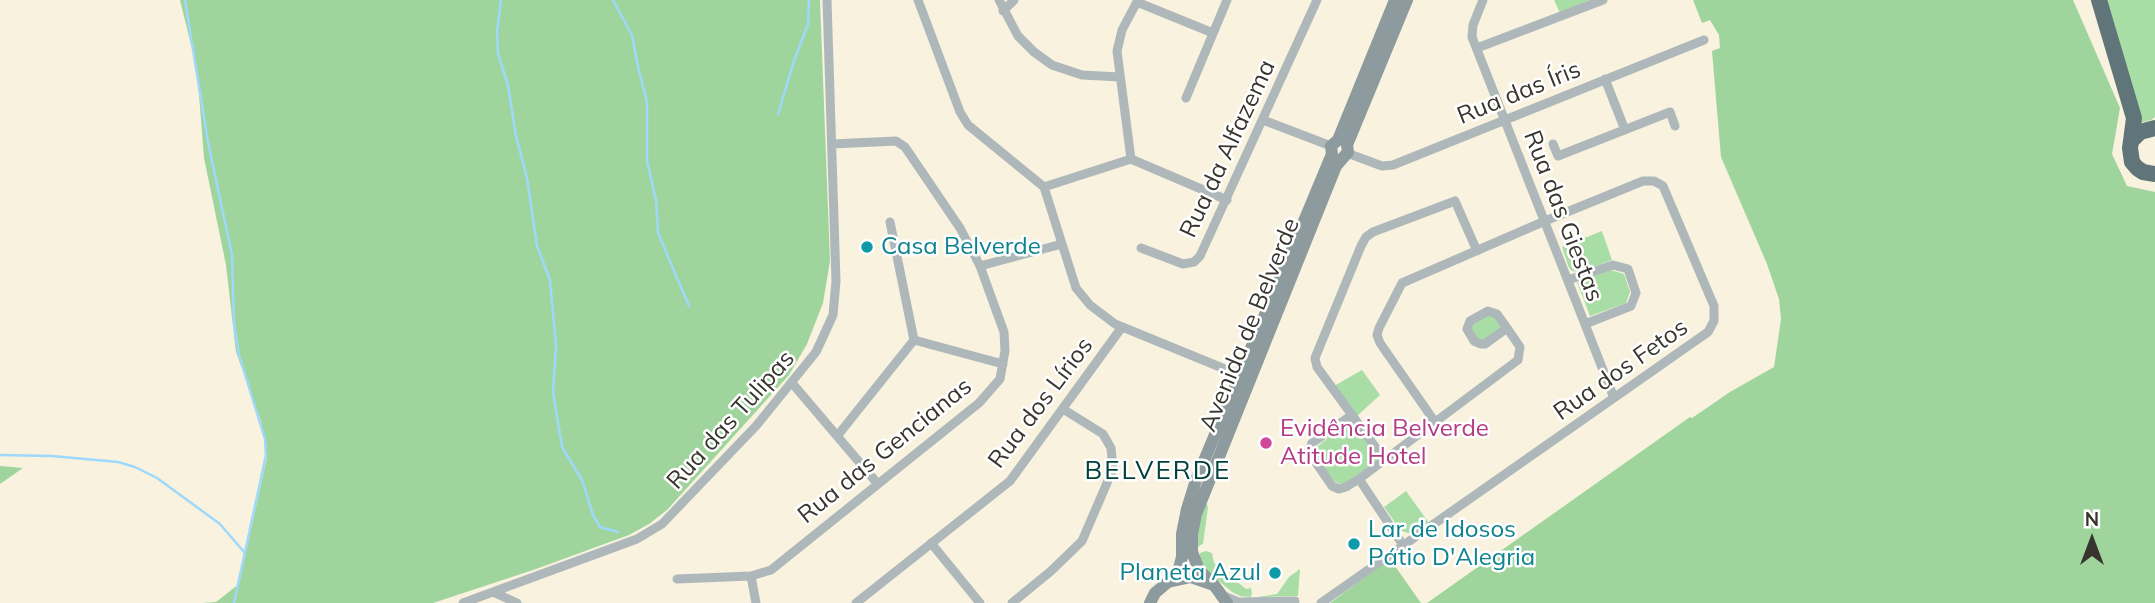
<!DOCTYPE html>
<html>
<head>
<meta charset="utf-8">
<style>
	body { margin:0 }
	#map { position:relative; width:2155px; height:603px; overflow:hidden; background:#f8f2df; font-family:Mulish,sans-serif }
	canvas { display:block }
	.north { position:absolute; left:2057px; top:505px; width:70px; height:70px; -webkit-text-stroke:5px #fff; paint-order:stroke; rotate:0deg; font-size:19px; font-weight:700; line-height:28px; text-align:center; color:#37352e }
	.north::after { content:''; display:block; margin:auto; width:24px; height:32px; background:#37352e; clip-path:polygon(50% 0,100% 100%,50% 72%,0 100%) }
</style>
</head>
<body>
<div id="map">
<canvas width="2155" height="603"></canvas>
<div class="north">N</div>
</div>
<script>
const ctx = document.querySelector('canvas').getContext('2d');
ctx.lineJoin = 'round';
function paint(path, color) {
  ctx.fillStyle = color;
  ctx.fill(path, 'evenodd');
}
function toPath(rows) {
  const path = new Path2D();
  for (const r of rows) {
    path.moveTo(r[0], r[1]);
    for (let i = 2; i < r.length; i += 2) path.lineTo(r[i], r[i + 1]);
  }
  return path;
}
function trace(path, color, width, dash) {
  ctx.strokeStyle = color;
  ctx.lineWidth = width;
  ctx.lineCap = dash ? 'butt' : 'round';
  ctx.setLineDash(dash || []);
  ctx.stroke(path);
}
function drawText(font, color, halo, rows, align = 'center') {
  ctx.font = font + ' Mulish,sans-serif';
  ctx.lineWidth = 5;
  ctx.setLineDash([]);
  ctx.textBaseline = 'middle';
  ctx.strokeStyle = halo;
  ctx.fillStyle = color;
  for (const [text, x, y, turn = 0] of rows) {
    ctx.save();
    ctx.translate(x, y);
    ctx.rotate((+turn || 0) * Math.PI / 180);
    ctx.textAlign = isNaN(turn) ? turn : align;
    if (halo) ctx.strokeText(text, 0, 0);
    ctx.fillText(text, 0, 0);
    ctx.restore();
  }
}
const green = toPath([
	[1554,0,1590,0,1560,13],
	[2104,0,2155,0,2155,117,2151,120,2140,123],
	[1602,231,1612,260,1579,272,1572,271,1569,268,1562,247],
	[1611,270,1624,274,1630,292,1626,303,1590,316,1577,282],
	[1485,314,1495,315,1503,328,1484,342,1479,341,1470,330,1472,322],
	[1362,370,1380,395,1357,416,1334,386],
	[1347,423,1354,424,1378,454,1378,460,1345,484,1340,484,1334,481,1315,456,1314,449],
	[1406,491,1429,523,1412,534,1401,531,1384,507],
	[1206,502,1208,507,1203,544,1197,547,1196,533],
	[1206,551,1212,553,1214,563,1246,589,1251,588,1252,594,1250,597,1240,596,1232,592,1206,570,1200,560,1200,553],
	[1300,569,1298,596,1258,597,1277,594,1289,577]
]);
const forest = toPath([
	[180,0,820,0,830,261,823,303,807,344,789,375,667,510,649,524,629,535,536,569,433,603,202,603,216,602,239,584,267,457,261,421,236,352,226,265,204,158,197,69],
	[1693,0,2073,0,2120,108,2112,154,2127,186,2155,192,2155,603,1427,603,1690,417,1692,418,1730,392,1774,367,1781,319,1779,299,1767,264,1721,157,1712,51,1720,48,1719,35,1710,20,1702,23],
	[0,466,23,468,0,484],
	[1390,559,1421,603,1330,603]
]);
const stream = toPath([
	[185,0,208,142,232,255,234,324,239,355,265,439,266,455,234,603],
	[501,0,497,32,498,54,508,85,516,136,527,178,537,246,550,280,556,346,553,392,562,447,582,480,593,515,600,527,618,532],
	[613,0,632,35,638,67,647,102,647,161,656,200,658,233,689,306],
	[778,114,794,61,808,24,809,0],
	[0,455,52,456,118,462,135,467,157,478,220,524,244,552]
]);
const minor = toPath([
	[918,0,960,112,968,125,1044,187,1076,288,1090,305,1115,324,1242,376],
	[999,0,1018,36,1034,52,1052,65,1082,75,1120,77],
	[1483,0,1473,25,1472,37,1614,398],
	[1137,2,1213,33],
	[1003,11,1014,0],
	[1477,48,1603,0],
	[1605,79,1625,130],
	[1186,98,1227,0],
	[1263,120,1331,146],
	[1553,144,1558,156,1670,112,1675,126],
	[1347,153,1382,166,1393,165,1704,40],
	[1131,159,1117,51,1122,30,1138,0],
	[1044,187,1131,159,1227,200],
	[1141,248,1183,264,1194,262,1200,256,1317,0],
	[980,266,1062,244],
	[1568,280,1613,265,1628,269,1636,293,1631,306,1585,324],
	[914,340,1003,364],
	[792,383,877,483],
	[1352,415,1312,443,1309,449,1310,454,1332,486,1339,489,1346,487,1359,479,1518,360,1520,347,1507,328,1497,314,1488,311,1470,321,1467,329,1474,341,1481,344,1485,344,1507,328],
	[838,435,914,340,890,222],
	[1384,459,1317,367,1315,358,1361,246,1366,237,1373,232,1455,201,1477,251],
	[1359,479,1403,545],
	[931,543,980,603],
	[751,576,756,603],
	[677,579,751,576,771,570,979,403,1000,379,1005,351,1004,332,980,266,960,228,905,147,896,141,832,144],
	[493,592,517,603],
	[1224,596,1238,602,1295,601],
	[463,603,637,539,662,524,756,426,816,352,833,315,836,281,827,0],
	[856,603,1010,481,1122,327],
	[1012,603,1051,571,1082,541,1113,469,1111,448,1103,434,1063,409],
	[1321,603,1708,332,1714,321,1714,306,1663,186,1654,181,1643,181,1545,221,1402,283,1379,328,1377,335,1380,343,1435,422]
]);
const secondary = toPath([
	[1168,582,1178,572,1182,557,1182,534,1187,509,1196,480,1332,154,1331,146,1338,140,1395,0],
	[1214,585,1199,570,1192,552,1192,534,1196,514,1336,166,1348,152,1347,145,1407,0],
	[1150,603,1155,593,1168,582,1191,577,1214,585,1227,603]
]);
const motorway = toPath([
	[2099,0,2134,118,2131,141],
	[2155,128,2140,132,2131,141,2130,148,2132,162,2137,168,2143,172,2155,174]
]);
const markers = [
	[867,247,7,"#0f9aa8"],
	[1266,443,7,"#d1479c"],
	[1354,544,7,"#0f9aa8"],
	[1275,573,7,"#0f9aa8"]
];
const streetNames = [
	["Rua das Íris",1519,93,-22],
	["Rua da Alfazema",1228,149,-65],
	["Rua das Giestas",1563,216,69],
	["Avenida de Belverde",1250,325,-68],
	["Rua dos Fetos",1621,370,-35],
	["Rua dos Lírios",1041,403,-53],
	["Rua das Tulipas",731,420,-48],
	["Rua das Gencianas",885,451,-39]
];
const cultureNames = [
	["Casa Belverde",881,247],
	["Lar de Idosos",1368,530],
	["Pátio D'Alegria",1368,558],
	["Planeta Azul",1261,573,"right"]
];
const hotelNames = [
	["Evidência Belverde",1280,429],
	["Atitude Hotel",1280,457]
];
const neighbourhoodNames = [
	["BELVERDE",1158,471]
];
paint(green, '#a8dea5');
paint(forest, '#9fd59c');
trace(stream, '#9ed8fc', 2.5);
trace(minor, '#aeb8ba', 9);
trace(secondary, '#8d9b9f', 12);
trace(motorway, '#60757a', 16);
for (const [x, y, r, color] of markers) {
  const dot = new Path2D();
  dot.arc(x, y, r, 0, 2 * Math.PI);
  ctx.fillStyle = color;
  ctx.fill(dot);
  trace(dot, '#fff', 2.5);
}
drawText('24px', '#37352e', '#fff', streetNames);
drawText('24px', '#0d838f', '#fff', cultureNames, 'left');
drawText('24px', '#b23c85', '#fff', hotelNames, 'left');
ctx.letterSpacing = '2px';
drawText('26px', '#004139', '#fff', neighbourhoodNames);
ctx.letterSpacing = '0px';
</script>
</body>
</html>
